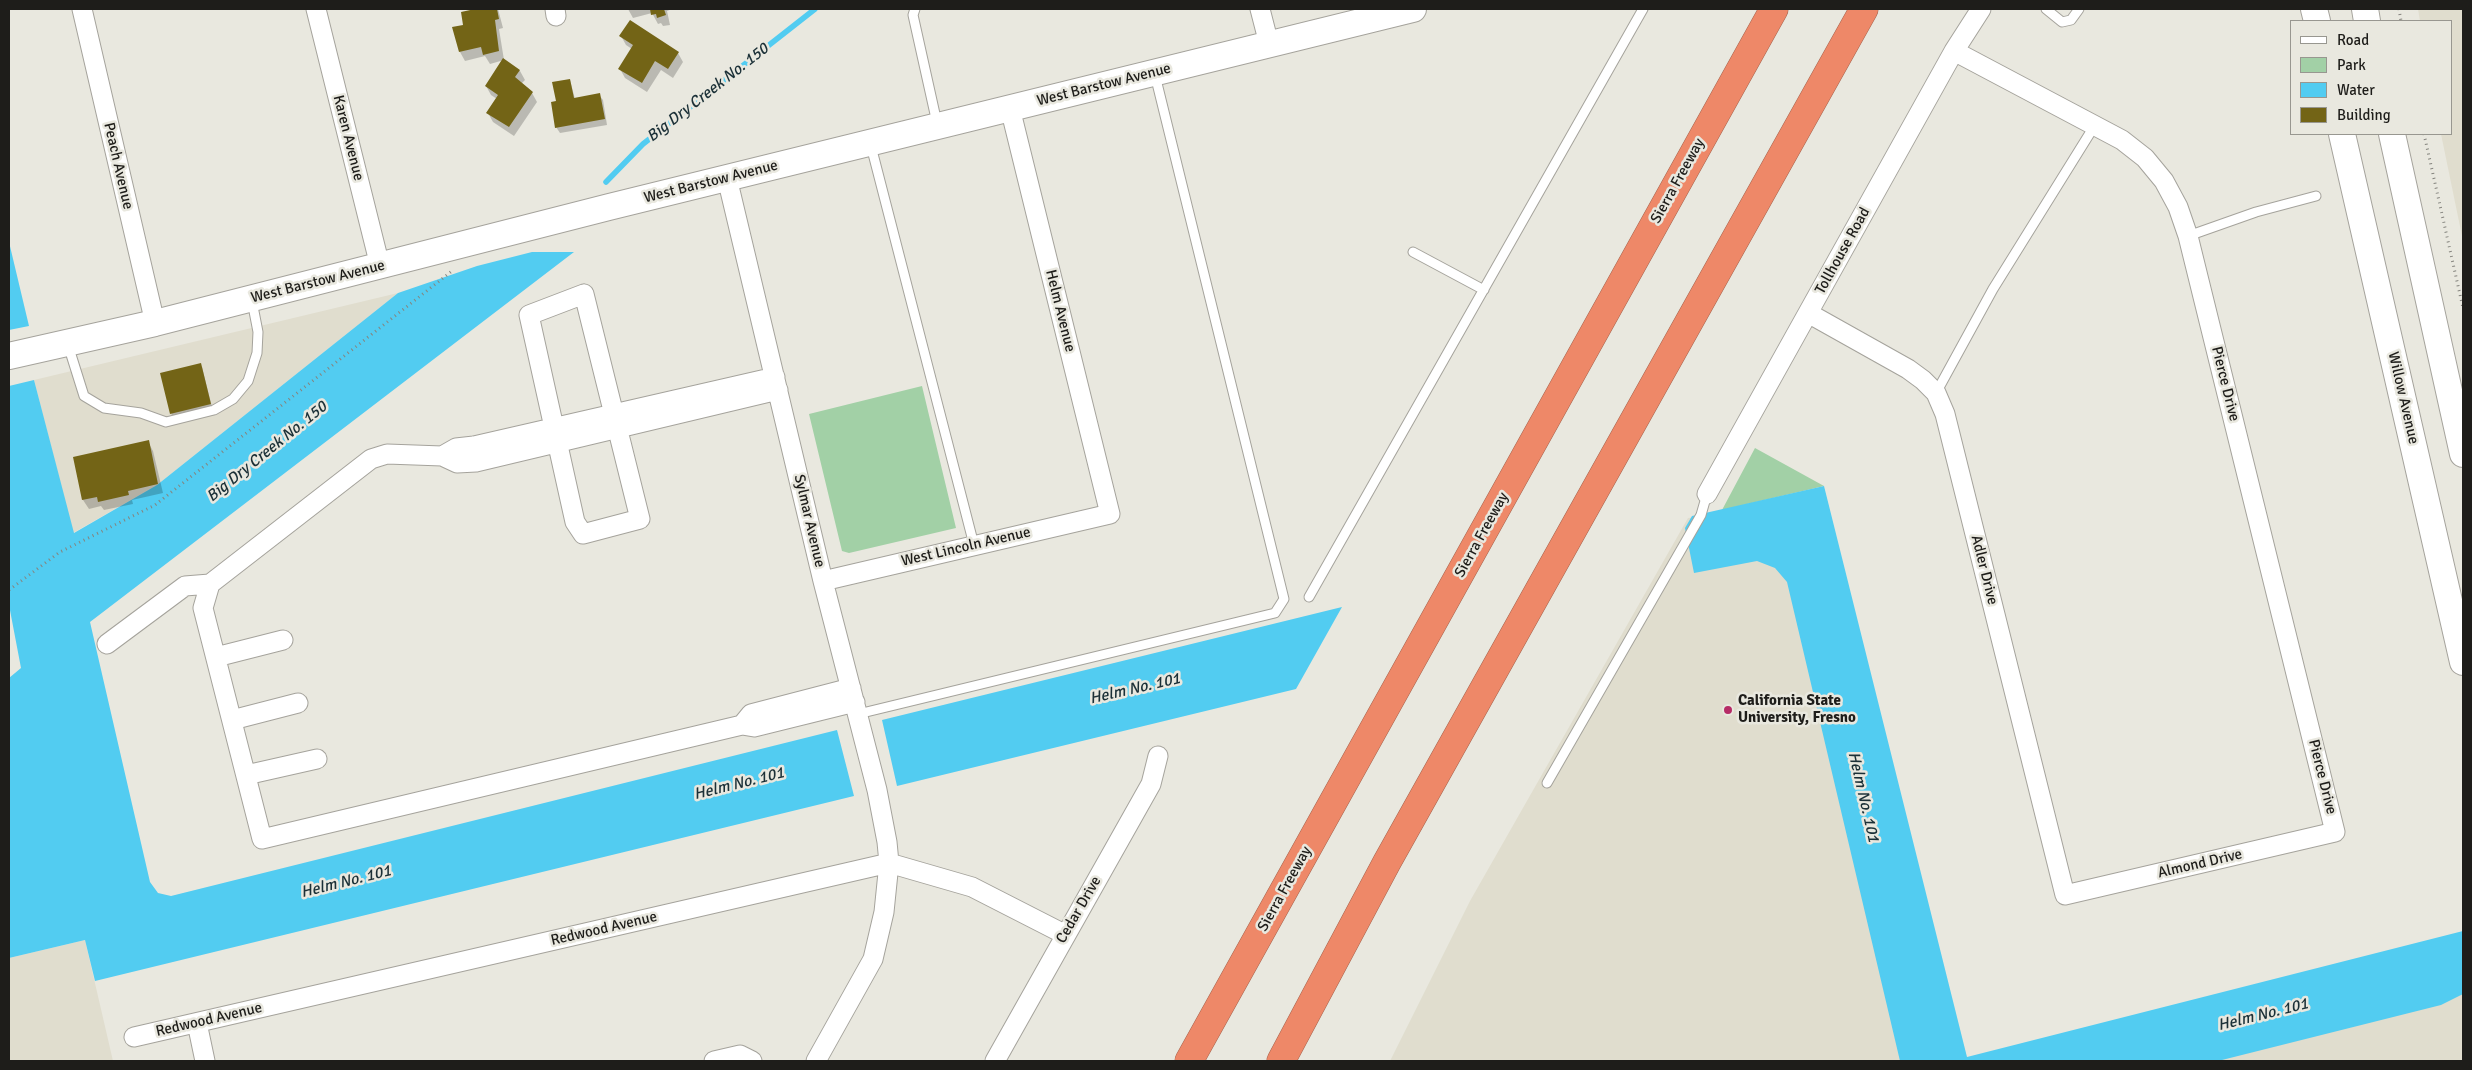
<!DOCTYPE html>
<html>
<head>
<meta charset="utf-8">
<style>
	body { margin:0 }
	#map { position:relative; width:2472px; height:1070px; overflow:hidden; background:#e9e8df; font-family:Signika,sans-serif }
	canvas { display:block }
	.frame { position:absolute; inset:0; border:10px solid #1e1d1a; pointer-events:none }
	.legend { position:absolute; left:2290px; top:20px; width:162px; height:115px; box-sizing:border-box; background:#e9e8df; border:1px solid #989790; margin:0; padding:6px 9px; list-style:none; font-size:15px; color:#1e1d1a }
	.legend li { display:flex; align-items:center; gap:10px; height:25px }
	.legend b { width:25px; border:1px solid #989790 }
</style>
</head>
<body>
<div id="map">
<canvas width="2472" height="1070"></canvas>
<div class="frame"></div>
<ul class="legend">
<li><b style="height:6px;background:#fff"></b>Road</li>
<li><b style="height:14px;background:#a2d0a6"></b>Park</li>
<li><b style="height:14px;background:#52ccf1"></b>Water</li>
<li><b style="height:14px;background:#736416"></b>Building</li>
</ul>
</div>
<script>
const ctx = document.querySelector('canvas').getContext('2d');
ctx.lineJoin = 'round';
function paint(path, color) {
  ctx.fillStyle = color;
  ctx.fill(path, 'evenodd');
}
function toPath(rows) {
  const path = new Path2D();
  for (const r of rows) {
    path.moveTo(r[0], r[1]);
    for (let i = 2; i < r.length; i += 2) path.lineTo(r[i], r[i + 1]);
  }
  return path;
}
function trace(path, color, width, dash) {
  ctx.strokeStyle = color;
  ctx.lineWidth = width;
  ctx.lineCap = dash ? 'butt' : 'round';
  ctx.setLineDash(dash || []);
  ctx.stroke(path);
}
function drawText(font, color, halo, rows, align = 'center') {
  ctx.font = font + ' Signika,sans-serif';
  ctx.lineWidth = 5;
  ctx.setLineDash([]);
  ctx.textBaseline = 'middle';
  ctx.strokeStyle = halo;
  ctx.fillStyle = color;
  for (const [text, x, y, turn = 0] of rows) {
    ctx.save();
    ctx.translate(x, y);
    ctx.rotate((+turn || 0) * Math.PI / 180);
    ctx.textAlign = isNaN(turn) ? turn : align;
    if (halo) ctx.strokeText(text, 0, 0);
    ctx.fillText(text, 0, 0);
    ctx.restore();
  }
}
const built = toPath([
	[2418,9,2463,9,2463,241,2441,134,2451,134,2451,21,2420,21],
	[398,293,157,485,73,533,34,380],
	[1820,491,1967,1061,1390,1061,1470,901,1688,518,1720,514],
	[2463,933,2463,1061,1974,1061],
	[85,940,113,1061,9,1061,9,958]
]);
const green = toPath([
	[922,386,956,528,849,553,842,551,809,414],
	[1755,448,1824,486,1722,510]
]);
const water = toPath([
	[9,242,29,326,9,330],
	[532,252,574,252,90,622,150,882,158,893,171,896,837,730,854,796,95,981,85,940,9,958,9,678,21,668,9,605,9,386,34,380,74,533,157,485,398,293,477,266],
	[1824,486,1967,1057,2463,931,2463,994,2441,1005,2218,1061,1900,1061,1787,582,1775,568,1757,561,1694,573,1685,528,1692,516],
	[1342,607,1296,689,897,786,882,720]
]);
const shadow = toPath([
	[498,9,503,28,499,29,504,60,520,71,525,80,521,84,532,93,537,102,514,136,493,122,488,113,497,99,491,95,486,86,504,60,490,64,485,56,465,61,460,52,465,25,476,9],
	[628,9,672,9,667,11,670,25,663,26,661,23,658,24,652,13,633,18],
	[621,36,678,53,683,62,673,78,661,70,647,92,625,78,620,69,632,49,626,45],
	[570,80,575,99,599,95,603,100,607,125,560,133,556,127,557,102],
	[202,367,212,407,172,416,161,374],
	[148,442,153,451,163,493,132,500,133,504,104,510,101,506,89,509,83,500,74,458]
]);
const stream = toPath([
	[606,182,643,144,815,9]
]);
const building = toPath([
	[475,9,497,9,499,19,495,20,499,51,483,55,481,47,459,52,452,27,463,25,461,12],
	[650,9,664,9,666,15,657,18,656,14,651,15],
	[630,20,679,52,668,69,655,61,642,83,618,69,633,45,619,36],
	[503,58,520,70,515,77,533,92,509,127,486,113,498,95,485,86],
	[570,79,574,98,600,93,605,119,555,128,551,102,556,101,552,82],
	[201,363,211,404,170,414,160,373],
	[149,440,158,484,128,491,129,495,98,502,97,497,82,500,73,457]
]);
const path = toPath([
	[2399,9,2401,21],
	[2424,134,2463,308],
	[9,590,60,552,155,505,452,271]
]);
const lane = toPath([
	[915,9,913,15,937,123],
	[2046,9,2062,22,2071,20,2079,9],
	[871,146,974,545],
	[2188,236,2256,212,2316,196],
	[1413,252,1484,290],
	[68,345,84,396,104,408,141,413,166,422,214,410,233,399,248,381,257,353,258,332,252,301],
	[1936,393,1993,289,2095,125],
	[1309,597,1643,9],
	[858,714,1275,613,1284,599,1155,75],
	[1547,783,1701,515,1707,494]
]);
const street = toPath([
	[82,9,155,323],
	[316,9,380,266],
	[555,9,556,16],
	[1260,9,1269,44],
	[727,178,823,581,877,790,887,842,889,863,884,912,873,959,816,1061],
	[584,294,640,519,583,534,575,522,529,315,584,294],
	[1808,313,1908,369,1923,380,1936,393,1945,414,2065,895,2335,832,2188,236,2178,207,2164,181,2145,158,2122,140,1954,51],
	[442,456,456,448,474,446,775,377],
	[1707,494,1954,51,1981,9],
	[823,581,1110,514,1010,108],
	[210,584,203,608,262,839,742,725],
	[107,644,185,586,210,584,371,459,387,454,442,456,457,463,476,462,778,390],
	[216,657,283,640],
	[851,688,751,714,742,725,754,727,855,702],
	[232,720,298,703],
	[246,775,317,759],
	[197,1023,205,1061],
	[134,1037,889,863,972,887,1064,934],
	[714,1061,740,1055,752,1061],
	[995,1061,1151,784,1158,756]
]);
const secondary = toPath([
	[2314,9,2317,21],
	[2365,9,2367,21],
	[2342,134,2463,662],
	[2392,134,2463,454],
	[9,356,155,323,609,207,1413,9]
]);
const highway = toPath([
	[1189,1061,1774,9],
	[1281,1061,1387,862,1864,9]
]);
const markers = [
	[1728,710,5,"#b62b66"]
];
const streetNames = [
	["West Barstow Avenue",1104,85,-14],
	["Karen Avenue",348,138,76],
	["Peach Avenue",118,166,77],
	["Sierra Freeway",1678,181,-61],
	["West Barstow Avenue",711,182,-14],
	["Tollhouse Road",1843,251,-61],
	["West Barstow Avenue",318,282,-14],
	["Helm Avenue",1060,311,76],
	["Pierce Drive",2225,384,76],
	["Willow Avenue",2403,398,77],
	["Sylmar Avenue",809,521,77],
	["Sierra Freeway",1482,535,-61],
	["West Lincoln Avenue",966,547,-13],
	["Adler Drive",1984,570,76],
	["Pierce Drive",2322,777,76],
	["Almond Drive",2200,864,-13],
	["Sierra Freeway",1285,889,-61],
	["Cedar Drive",1079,910,-60],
	["Redwood Avenue",604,929,-13],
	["Redwood Avenue",209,1020,-13]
];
const poiNames = [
	["California State",1738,701],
	["University, Fresno",1738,718]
];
const waterNames = [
	["Big Dry Creek No. 150",708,93,-38],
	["Big Dry Creek No. 150",267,452,-39],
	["Helm No. 101",1135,689,-13],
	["Helm No. 101",739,784,-14],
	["Helm No. 101",1863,797,77],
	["Helm No. 101",346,882,-14],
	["Helm No. 101",2263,1015,-14]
];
paint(built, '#e0ddce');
paint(green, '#a2d0a6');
paint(water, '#52ccf1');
paint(shadow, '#0003');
trace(stream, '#52ccf1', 5.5);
paint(building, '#736416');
trace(lane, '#a5a39c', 11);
trace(street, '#a5a39c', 21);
trace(secondary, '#a5a39c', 28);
trace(highway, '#a5634d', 29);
trace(path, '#85847e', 3, [1, 4]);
trace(lane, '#fff', 9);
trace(street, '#fff', 19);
trace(secondary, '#fff', 26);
trace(highway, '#ee8868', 28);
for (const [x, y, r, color] of markers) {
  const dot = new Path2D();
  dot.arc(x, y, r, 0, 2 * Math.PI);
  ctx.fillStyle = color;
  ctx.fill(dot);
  trace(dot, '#e9e8df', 2);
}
drawText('15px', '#1e1d1a', '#e9e8df', streetNames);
drawText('bold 15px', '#1e1d1a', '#e9e8df', poiNames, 'left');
drawText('italic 16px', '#1b3037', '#e9e8df', waterNames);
</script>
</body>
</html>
